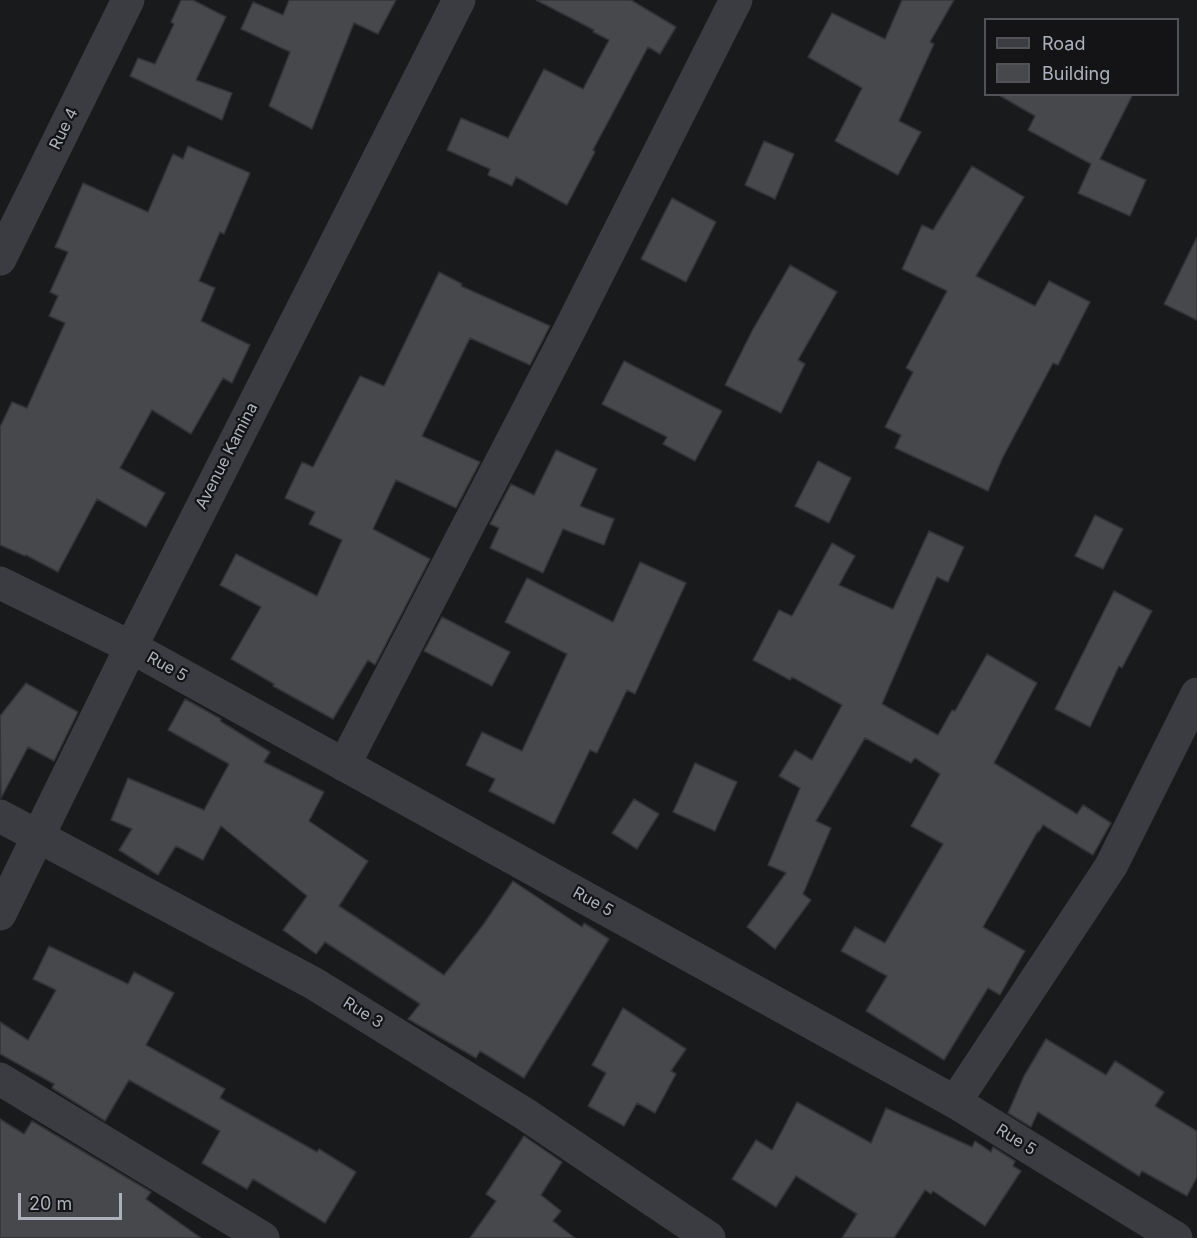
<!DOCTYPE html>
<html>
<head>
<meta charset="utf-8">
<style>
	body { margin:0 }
	#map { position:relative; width:1197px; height:1238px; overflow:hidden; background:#191a1c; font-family:Inter,sans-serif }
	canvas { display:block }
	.legend { position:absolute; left:984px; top:18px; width:195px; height:78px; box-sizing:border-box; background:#141417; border:2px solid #515359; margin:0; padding:8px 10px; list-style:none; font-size:18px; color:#acb2bb }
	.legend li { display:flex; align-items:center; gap:12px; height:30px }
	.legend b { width:30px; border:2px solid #515359 }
	.scale { position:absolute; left:18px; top:1193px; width:104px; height:27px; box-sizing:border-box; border:3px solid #acb2bb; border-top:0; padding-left:8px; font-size:18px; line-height:21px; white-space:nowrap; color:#acb2bb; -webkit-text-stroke:4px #141417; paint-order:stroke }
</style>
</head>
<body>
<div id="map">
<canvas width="1197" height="1238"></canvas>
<ul class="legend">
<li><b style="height:8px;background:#3a3c41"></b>Road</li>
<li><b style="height:16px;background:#46484c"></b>Building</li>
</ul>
<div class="scale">20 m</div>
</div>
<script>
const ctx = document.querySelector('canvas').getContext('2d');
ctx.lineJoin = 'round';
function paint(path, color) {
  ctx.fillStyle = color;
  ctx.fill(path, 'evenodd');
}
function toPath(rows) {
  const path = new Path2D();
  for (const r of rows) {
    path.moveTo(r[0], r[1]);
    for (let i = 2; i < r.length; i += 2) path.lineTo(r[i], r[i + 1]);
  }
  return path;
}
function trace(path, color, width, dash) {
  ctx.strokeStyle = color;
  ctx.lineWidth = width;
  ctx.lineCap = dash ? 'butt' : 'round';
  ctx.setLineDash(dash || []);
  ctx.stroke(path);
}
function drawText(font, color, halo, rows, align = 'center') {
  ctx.font = font + ' Inter,sans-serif';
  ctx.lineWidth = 4.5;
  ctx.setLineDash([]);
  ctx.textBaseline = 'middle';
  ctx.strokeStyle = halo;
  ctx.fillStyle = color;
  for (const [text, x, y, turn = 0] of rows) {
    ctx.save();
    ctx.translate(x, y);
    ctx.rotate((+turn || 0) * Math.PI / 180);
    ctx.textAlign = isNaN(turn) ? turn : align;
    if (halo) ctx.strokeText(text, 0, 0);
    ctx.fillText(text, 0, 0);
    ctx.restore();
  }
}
const building = toPath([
	[181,0,193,0,226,17,196,80,232,93,222,120,130,76,138,58,155,64,174,24,171,22,181,0],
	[289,0,396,0,378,34,354,23,312,129,269,106,290,52,241,29,253,2,283,15,289,0],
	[536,0,631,0,676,27,660,54,648,47,593,150,595,152,567,205,516,177,512,186,488,175,490,169,447,150,461,118,508,138,544,69,583,89,609,40,593,32,594,30,536,0],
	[902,0,954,0,930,42,934,44,899,121,921,132,898,175,835,141,862,88,808,57,832,13,885,39,902,0],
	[997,94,1133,94,1100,159,1146,180,1130,216,1078,193,1091,164,1028,130,1035,116,997,94],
	[764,141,794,154,775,199,745,185,764,141],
	[188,146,250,173,224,234,220,232,199,281,215,288,201,321,250,345,232,383,223,378,191,434,152,410,120,468,165,493,146,527,97,499,58,572,26,555,25,556,0,545,0,427,12,402,27,408,65,323,49,316,58,296,50,292,68,252,55,247,83,183,148,212,173,154,183,159,188,146],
	[972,166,1024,197,976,276,1035,306,1049,281,1090,302,1058,365,1053,363,1003,457,988,491,895,448,901,435,885,427,913,372,906,368,947,291,902,269,922,225,933,230,972,166],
	[672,198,716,222,686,282,641,259,672,198],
	[1197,237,1197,320,1164,304,1197,237],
	[790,265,837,292,798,360,805,364,781,413,725,385,752,331,790,265],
	[439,272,462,284,461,286,550,326,530,365,470,338,422,436,480,462,456,508,396,480,373,529,430,559,375,665,368,660,333,719,273,686,274,684,231,659,261,607,220,585,236,554,317,596,342,540,309,524,315,512,285,498,302,462,313,467,360,376,384,386,439,272],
	[624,361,722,411,695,461,663,444,667,437,602,404,624,361],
	[556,450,597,469,580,506,614,519,604,545,563,529,543,573,490,548,499,528,490,524,511,484,534,495,556,450],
	[818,461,851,478,829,523,795,506,818,461],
	[1095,515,1123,529,1103,569,1075,556,1095,515],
	[929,531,964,547,948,582,937,577,882,704,938,735,952,710,955,711,987,654,1037,683,994,763,1077,814,1083,805,1111,823,1093,855,1043,825,1039,832,1038,831,983,927,1025,951,1000,995,988,988,944,1060,866,1011,887,976,841,951,855,927,885,943,943,844,911,826,940,774,915,758,911,763,865,738,816,821,831,828,803,894,811,900,775,949,747,927,786,873,768,865,800,788,779,776,795,750,812,760,842,705,792,677,790,680,753,660,779,610,792,616,832,543,855,556,839,585,893,609,929,531],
	[640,562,686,583,635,694,627,690,597,753,590,750,554,824,489,791,495,779,466,765,482,732,522,751,567,654,505,622,527,578,613,622,640,562],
	[1114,591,1152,611,1122,668,1119,666,1090,727,1055,709,1114,591],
	[442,617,510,652,492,686,424,651,442,617],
	[26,683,78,712,54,761,28,747,1,798,0,716,26,683],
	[185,699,221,719,220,721,270,752,264,762,324,792,309,821,368,861,339,906,444,975,483,925,513,881,582,927,584,923,609,939,524,1078,480,1051,476,1058,408,1019,420,1004,325,942,316,954,283,930,307,896,221,826,203,860,176,846,158,875,119,850,132,829,111,820,128,778,204,810,229,764,168,730,185,699],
	[695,763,737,782,715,831,673,812,695,763],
	[634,799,659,814,637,849,612,833,634,799],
	[49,946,128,984,134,972,174,993,146,1045,225,1089,220,1098,317,1152,319,1149,356,1172,325,1223,253,1179,247,1189,202,1163,220,1131,129,1080,105,1121,52,1088,54,1084,0,1054,0,1022,28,1040,56,990,33,979,49,946],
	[623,1008,686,1049,671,1071,676,1074,655,1113,637,1103,624,1126,588,1106,606,1073,592,1065,623,1008],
	[1046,1039,1106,1075,1115,1061,1164,1092,1155,1106,1197,1131,1197,1177,1187,1196,1142,1171,1139,1176,1038,1112,1031,1127,1008,1113,1024,1076,1046,1039],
	[797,1102,871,1143,886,1108,972,1147,975,1141,991,1152,993,1147,1015,1161,1013,1166,1021,1171,985,1226,933,1191,931,1194,925,1190,894,1238,842,1238,857,1214,796,1176,776,1207,732,1179,756,1140,772,1150,797,1102],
	[0,1119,24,1134,32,1121,151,1192,146,1199,201,1238,0,1238,0,1119],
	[524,1136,562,1162,541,1195,561,1211,553,1221,575,1238,470,1238,496,1201,486,1194,524,1136]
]);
const minor = toPath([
	[0,259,128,0],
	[0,583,131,647,955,1102,1176,1238],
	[344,765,570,329,736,0],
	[0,816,313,983,525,1114,709,1238],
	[0,914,131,647,459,0],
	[0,1079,263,1238],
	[955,1102,1111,866,1197,694]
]);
const streetNames = [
	["Rue 4",64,129,-64],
	["Avenue Kamina",227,456,-63],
	["Rue 5",167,667,29],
	["Rue 5",593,902,29],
	["Rue 3",363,1013,32],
	["Rue 5",1016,1140,32]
];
paint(building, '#46484c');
trace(building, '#333438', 1.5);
trace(minor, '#3a3c41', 33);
drawText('16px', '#acb2bb', '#141417', streetNames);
</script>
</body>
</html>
